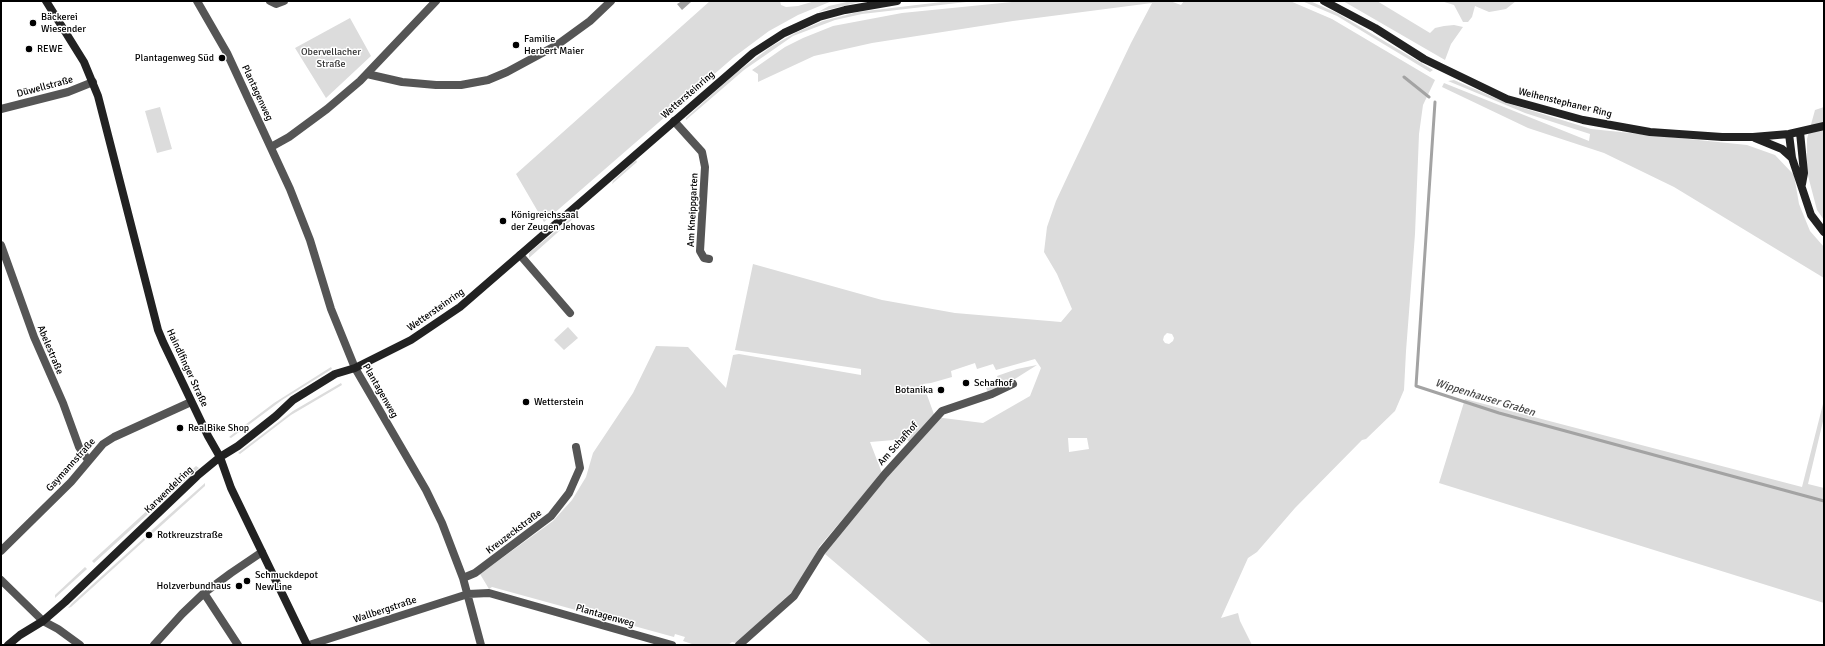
<!DOCTYPE html>
<html>
<head>
<meta charset="utf-8">
<style>
	body { margin:0 }
	#map { position:relative; width:1825px; height:646px; overflow:hidden; background:#fff; font-family:Signika,sans-serif }
	canvas { display:block }
	.frame { position:absolute; inset:0; border:2px solid #000; pointer-events:none }
</style>
</head>
<body>
<div id="map">
<canvas width="1825" height="646"></canvas>
<div class="frame"></div>
</div>
<script>
const ctx = document.querySelector('canvas').getContext('2d');
ctx.lineJoin = 'round';
function paint(path, color) {
  ctx.fillStyle = color;
  ctx.fill(path, 'evenodd');
}
function toPath(rows) {
  const path = new Path2D();
  for (const r of rows) {
    path.moveTo(r[0], r[1]);
    for (let i = 2; i < r.length; i += 2) path.lineTo(r[i], r[i + 1]);
  }
  return path;
}
function trace(path, color, width, dash) {
  ctx.strokeStyle = color;
  ctx.lineWidth = width;
  ctx.lineCap = dash ? 'butt' : 'round';
  ctx.setLineDash(dash || []);
  ctx.stroke(path);
}
function drawText(font, color, halo, rows, align = 'center') {
  ctx.font = font + ' Signika,sans-serif';
  ctx.lineWidth = 3;
  ctx.setLineDash([]);
  ctx.textBaseline = 'middle';
  ctx.strokeStyle = halo;
  ctx.fillStyle = color;
  for (const [text, x, y, turn = 0] of rows) {
    ctx.save();
    ctx.translate(x, y);
    ctx.rotate((+turn || 0) * Math.PI / 180);
    ctx.textAlign = isNaN(turn) ? turn : align;
    if (halo) ctx.strokeText(text, 0, 0);
    ctx.fillText(text, 0, 0);
    ctx.restore();
  }
}
const green = toPath([
	[710,1,780,1,781,5,786,7,798,6,815,1,832,1,798,15,769,31,734,57,544,222,516,174],
	[851,1,864,1,818,12,829,6],
	[950,1,975,1,862,14,835,20,793,36,744,70,686,120,686,118,737,72,772,46,797,32,823,21,858,12],
	[1022,1,1170,1,1181,5,1184,1,1290,1,1332,19,1435,80,1423,105,1419,134,1415,234,1406,351,1404,390,1395,411,1366,439,1362,440,1295,508,1257,552,1248,558,1221,618,1238,613,1240,621,1252,645,932,645,825,554,825,550,914,446,906,439,870,442,882,473,819,547,813,560,792,592,736,643,732,642,728,645,695,645,683,641,685,637,675,634,674,637,492,587,489,589,480,574,553,521,572,500,586,477,593,453,633,393,656,346,688,347,726,388,733,355,739,354,861,375,861,369,735,350,753,264,882,300,955,313,1061,322,1072,309,1057,274,1044,252,1047,227,1056,201,1070,171,1131,43,1152,3,1013,21,872,43,814,56,758,82,758,74,752,70,785,47,803,38,833,26,902,13],
	[1167,333,1172,334,1174,338,1173,341,1169,344,1165,343,1163,340,1164,336],
	[1035,359,1041,368,1030,396,983,423,935,417,923,384,931,383,952,377,951,371,975,363,977,369,993,364,996,370],
	[1068,438,1087,438,1089,449,1069,452],
	[1302,1,1310,1,1337,13,1433,70,1430,72,1337,16],
	[1343,1,1377,1,1430,33,1435,28,1444,26,1454,25,1463,27,1451,44,1445,60],
	[1441,1,1516,1,1506,9,1495,11,1489,12,1475,6,1472,17,1468,22,1463,22,1454,5],
	[350,18,371,56,326,98,295,48],
	[1454,80,1507,103,1591,129,1747,145,1775,155,1794,175,1799,204,1810,231,1824,247,1824,278,1674,187,1604,153,1528,128,1442,87,1444,83,1589,141,1590,134,1525,113,1448,81],
	[160,107,172,149,157,153,145,111],
	[1824,107,1824,220,1817,210,1807,172,1807,139,1815,110],
	[636,160,637,162,612,184,613,181],
	[576,214,575,217,529,258,529,253],
	[568,327,578,338,564,350,554,340],
	[1037,365,999,389,988,392,986,388,1000,384,997,376,1017,369],
	[331,367,332,369,282,400,231,438,229,437,274,403],
	[341,383,342,385,291,415,240,454,238,453,293,411],
	[1465,399,1802,487,1824,400,1824,417,1808,484,1824,488,1824,603,1439,483],
	[196,466,199,468,94,563,92,561],
	[205,483,205,486,153,533,151,531],
	[144,538,145,540,71,607,68,608,72,603],
	[85,567,87,569,55,598,55,595]
]);
const water = toPath([
	[682,1,690,1,691,2,682,10,677,4]
]);
const stream = toPath([
	[1404,77,1429,97],
	[1435,102,1416,386,1499,413,1824,501]
]);
const street = toPath([
	[197,1,227,53,290,189,310,240,331,309,355,368,426,490,442,523,463,578,481,645],
	[270,1,276,4,284,1],
	[367,74,402,82,436,85,461,85,488,80,507,72,557,45,590,21,611,1],
	[1,109,68,92,93,82],
	[674,121,702,152,705,167,700,251,704,258,709,259],
	[271,147,289,137,327,109,360,81,436,1],
	[1,245,34,337,63,403,79,447,88,460],
	[520,255,570,313],
	[1,551,71,482,103,444,114,437,191,402],
	[463,578,475,573,551,516,569,493,580,468,576,447],
	[1,580,43,621,58,629,80,645],
	[204,593,238,645],
	[154,645,182,614,204,593,231,573,262,552],
	[309,645,468,594,489,593,672,645],
	[739,645,794,596,822,551,885,474,942,411,992,394,1013,384]
]);
const secondary = toPath([
	[46,1,84,62,98,96,158,330,163,342,208,436,220,457,231,488,307,645],
	[1324,1,1375,28,1424,59,1507,99,1583,120,1650,132,1722,137,1753,137,1789,134,1824,126],
	[1800,132,1804,173,1802,184],
	[1789,134,1792,158,1811,215,1824,232],
	[1755,138,1782,149,1792,158],
	[8,645,20,635,43,621,65,602,197,476,220,457,238,446,276,416,293,400,335,374,355,368,411,340,460,307,753,53,784,33,819,17,845,10,897,1]
]);
const markers = [
	[33,23,4,"#000"],
	[516,45,4,"#000"],
	[29,49,4,"#000"],
	[222,58,4,"#000"],
	[503,221,4,"#000"],
	[966,383,4,"#000"],
	[941,390,4,"#000"],
	[526,402,4,"#000"],
	[180,428,4,"#000"],
	[149,535,4,"#000"],
	[247,581,4,"#000"],
	[239,586,4,"#000"]
];
const poiNames = [
	["Bäckerei",41,17],
	["Wiesender",41,29],
	["Familie",524,39],
	["Herbert Maier",524,51],
	["REWE",37,49],
	["Plantagenweg Süd",214,58,"right"],
	["Königreichssaal",511,215],
	["der Zeugen Jehovas",511,227],
	["Schafhof",974,383],
	["Botanika",933,390,"right"],
	["Wetterstein",534,402],
	["RealBike Shop",188,428],
	["Rotkreuzstraße",157,535],
	["Schmuckdepot",255,575],
	["NewLine",255,587],
	["Holzverbundhaus",231,586,"right"]
];
const parkNames = [
	["Obervellacher",331,52],
	["Straße",331,64]
];
const streetNames = [
	["Düwellstraße",45,87,-15],
	["Plantagenweg",257,93,65],
	["Wettersteinring",688,95,-41],
	["Weihenstephaner Ring",1565,103,14],
	["Am Kneippgarten",693,210,-87],
	["Wettersteinring",436,310,-35],
	["Abelestraße",50,350,67],
	["Haindlfinger Straße",187,368,65],
	["Plantagenweg",380,391,60],
	["Am Schafhof",898,444,-48],
	["Gaymannstraße",71,465,-48],
	["Karwendelring",169,490,-44],
	["Kreuzeckstraße",514,532,-37],
	["Wallbergstraße",385,610,-18],
	["Plantagenweg",605,616,16]
];
const waterNames = [
	["Wippenhauser Graben",1485,398,17]
];
paint(green, '#dcdcdc');
paint(water, '#a3a3a3');
trace(stream, '#a3a3a3', 3);
trace(street, '#555', 8);
trace(secondary, '#222', 8);
for (const [x, y, r, color] of markers) {
  const dot = new Path2D();
  dot.arc(x, y, r, 0, 2 * Math.PI);
  ctx.fillStyle = color;
  ctx.fill(dot);
  trace(dot, '#fff', 1.5);
}
drawText('10px', '#000', '#fff', poiNames, 'left');
drawText('10px', '#333', '#fff', parkNames);
drawText('10px', '#000', '#fff', streetNames);
drawText('italic 11px', '#444', '#fff', waterNames);
</script>
</body>
</html>
